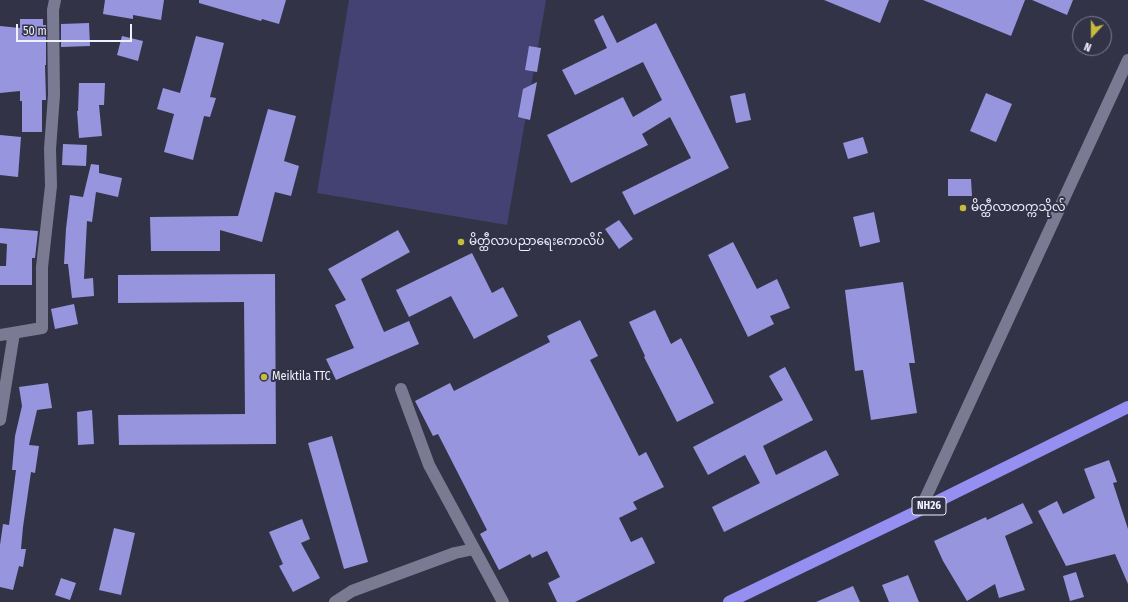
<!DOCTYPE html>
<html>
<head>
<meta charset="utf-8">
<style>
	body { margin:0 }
	#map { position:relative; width:1128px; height:602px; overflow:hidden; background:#333347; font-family:"Fira Sans Condensed",sans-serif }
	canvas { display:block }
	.north { position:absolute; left:1072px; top:16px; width:40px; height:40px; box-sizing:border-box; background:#333347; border:1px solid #7f7f90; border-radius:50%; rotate:201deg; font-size:11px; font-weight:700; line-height:16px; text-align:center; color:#f0f0fe }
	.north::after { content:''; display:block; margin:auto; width:14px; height:18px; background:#c7bb3c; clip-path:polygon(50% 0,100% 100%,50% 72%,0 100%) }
	.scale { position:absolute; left:16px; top:24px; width:116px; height:18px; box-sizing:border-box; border:2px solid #f0f0fe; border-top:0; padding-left:5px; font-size:12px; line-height:14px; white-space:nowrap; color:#f0f0fe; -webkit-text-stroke:3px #333347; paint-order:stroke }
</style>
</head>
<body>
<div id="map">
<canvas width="1128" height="602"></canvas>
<div class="north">N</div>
<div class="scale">50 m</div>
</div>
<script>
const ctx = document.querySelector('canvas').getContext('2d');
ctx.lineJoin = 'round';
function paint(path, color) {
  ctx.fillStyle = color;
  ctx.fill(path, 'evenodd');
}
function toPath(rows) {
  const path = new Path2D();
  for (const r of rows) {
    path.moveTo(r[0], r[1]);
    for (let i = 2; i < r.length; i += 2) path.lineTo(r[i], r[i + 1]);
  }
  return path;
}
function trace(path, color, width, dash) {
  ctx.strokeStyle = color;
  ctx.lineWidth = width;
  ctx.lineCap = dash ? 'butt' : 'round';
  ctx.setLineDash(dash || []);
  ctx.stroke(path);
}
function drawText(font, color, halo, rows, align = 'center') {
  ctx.font = font + ' "Fira Sans Condensed","Noto Sans Myanmar",sans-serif';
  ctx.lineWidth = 4;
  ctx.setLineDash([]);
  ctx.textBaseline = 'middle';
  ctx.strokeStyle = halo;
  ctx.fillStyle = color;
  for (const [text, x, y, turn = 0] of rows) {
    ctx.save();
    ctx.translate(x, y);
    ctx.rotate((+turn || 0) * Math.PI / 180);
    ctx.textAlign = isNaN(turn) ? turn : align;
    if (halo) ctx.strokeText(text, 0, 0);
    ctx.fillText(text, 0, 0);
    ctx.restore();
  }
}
const green = toPath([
	[349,0,546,0,507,225,317,193]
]);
const building = toPath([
	[105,0,164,0,161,20,133,15,133,19,103,14],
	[199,0,286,0,279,24,262,19,261,21,199,3],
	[824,0,889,0,880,23],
	[923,0,1025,0,1011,36],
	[1032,0,1073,0,1067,15],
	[603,15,617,43,656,23,729,168,634,215,622,192,691,158,670,117,642,134,648,145,571,183,547,135,623,97,633,117,662,100,643,62,575,95,562,70,607,48,594,20],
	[20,19,43,19,43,25,46,25,46,65,45,65,46,99,46,100,42,100,42,132,22,132,22,101,20,101,20,91,0,93,0,26,20,28],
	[89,23,90,46,61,47,61,24],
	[122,36,143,41,138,61,117,55],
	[196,36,224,43,210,97,216,98,210,117,204,116,193,160,164,152,174,114,157,109,163,88,180,93],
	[529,46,541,48,537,72,525,70],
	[537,82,530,120,518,117,523,89],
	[79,83,105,83,104,105,99,105,102,136,79,138,77,111,78,111],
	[745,93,751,120,736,123,730,96],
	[986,93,1012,104,996,142,970,131],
	[268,109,296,116,284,161,299,166,291,196,275,192,262,242,220,230,220,251,151,251,150,217,238,216],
	[0,135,21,137,18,177,0,175],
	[863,137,868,153,848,159,843,143],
	[63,144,87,145,86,166,62,165],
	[91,164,99,165,99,173,122,178,118,197,96,192,92,222,87,221,84,279,93,278,94,296,72,298,68,264,64,264,66,229,70,195,83,197],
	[948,179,971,179,972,196,948,196],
	[874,212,880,242,860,247,853,217],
	[619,220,633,239,619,249,605,229],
	[0,228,38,231,35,258,32,258,32,285,0,285,0,266,6,266,7,244,0,243],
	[398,230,410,252,361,279,384,332,409,321,419,344,336,380,326,359,354,348,335,305,346,300,328,269],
	[733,242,757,289,777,279,790,308,770,316,774,324,748,337,708,255],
	[472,253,492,293,503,287,518,316,474,339,451,296,409,317,396,290],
	[275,274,276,444,119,445,118,415,245,414,244,302,118,303,118,275],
	[903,282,915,363,909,363,917,413,871,420,863,370,855,371,845,290],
	[74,304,78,324,55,329,51,309],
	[655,310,671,344,681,338,714,403,677,422,644,357,645,356,629,322],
	[580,320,598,356,590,360,639,456,646,452,664,487,633,502,637,509,619,518,631,542,642,537,655,563,575,602,557,602,548,583,560,577,547,551,532,558,530,554,499,570,480,534,487,530,438,434,433,436,415,401,450,383,454,391,550,342,547,336],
	[785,367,813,420,763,446,776,475,826,450,839,475,724,532,712,507,760,483,745,455,708,475,693,447,783,400,769,376],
	[48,383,52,408,37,410,29,445,39,446,35,473,31,472,23,527,21,549,26,549,23,567,19,566,13,590,0,587,0,545,3,524,9,525,16,470,12,470,15,436,22,406,19,387],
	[92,410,94,444,78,445,77,412],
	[332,436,368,562,344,569,308,443],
	[1109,460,1117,482,1113,483,1128,529,1128,584,1115,554,1066,566,1038,511,1057,501,1063,514,1095,498,1084,469],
	[1023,503,1033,523,1005,536,1025,590,999,598,995,584,967,601,943,561,934,541,986,517,987,520],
	[302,519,310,539,301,543,320,578,293,592,279,566,283,564,269,532],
	[114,528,135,533,121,595,99,590],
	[1076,572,1084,597,1070,601,1063,576],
	[908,575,919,602,889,602,882,585],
	[61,578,76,583,70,600,55,595],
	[853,586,860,602,816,602]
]);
const minor = toPath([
	[0,335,42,328,42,267,51,186,50,149,54,95,53,10,55,0],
	[401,389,429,465,503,602],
	[0,420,14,333],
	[920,510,1128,60],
	[335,602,352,591,455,553,474,549]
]);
const highway = toPath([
	[729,602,920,510,1128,407]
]);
const markers = [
	[963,208,4,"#c7bb3c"],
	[461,242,4,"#c7bb3c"],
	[264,377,4,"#c7bb3c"]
];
const shields = [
	[929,506,34]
];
const shieldNames = [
	["NH26",929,506]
];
const poiNames = [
	["မိတ္ထီလာတက္ကသိုလ်",971,208],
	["မိတ္ထီလာပညာရေးကောလိပ်",469,242],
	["Meiktila TTC",272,377]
];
paint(green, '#444272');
paint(building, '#9695de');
trace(minor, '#7a7a92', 12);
trace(highway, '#948ff0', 12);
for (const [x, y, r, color] of markers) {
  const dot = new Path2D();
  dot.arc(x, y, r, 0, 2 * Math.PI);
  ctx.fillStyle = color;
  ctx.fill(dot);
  trace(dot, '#333347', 1.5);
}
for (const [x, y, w] of shields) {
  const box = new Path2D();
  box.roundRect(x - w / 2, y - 9, w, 18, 3);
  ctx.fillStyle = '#333347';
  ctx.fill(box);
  trace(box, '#f0f0fe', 1);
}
drawText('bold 11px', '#f0f0fe', null, shieldNames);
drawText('12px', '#f0f0fe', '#333347', poiNames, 'left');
</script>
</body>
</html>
